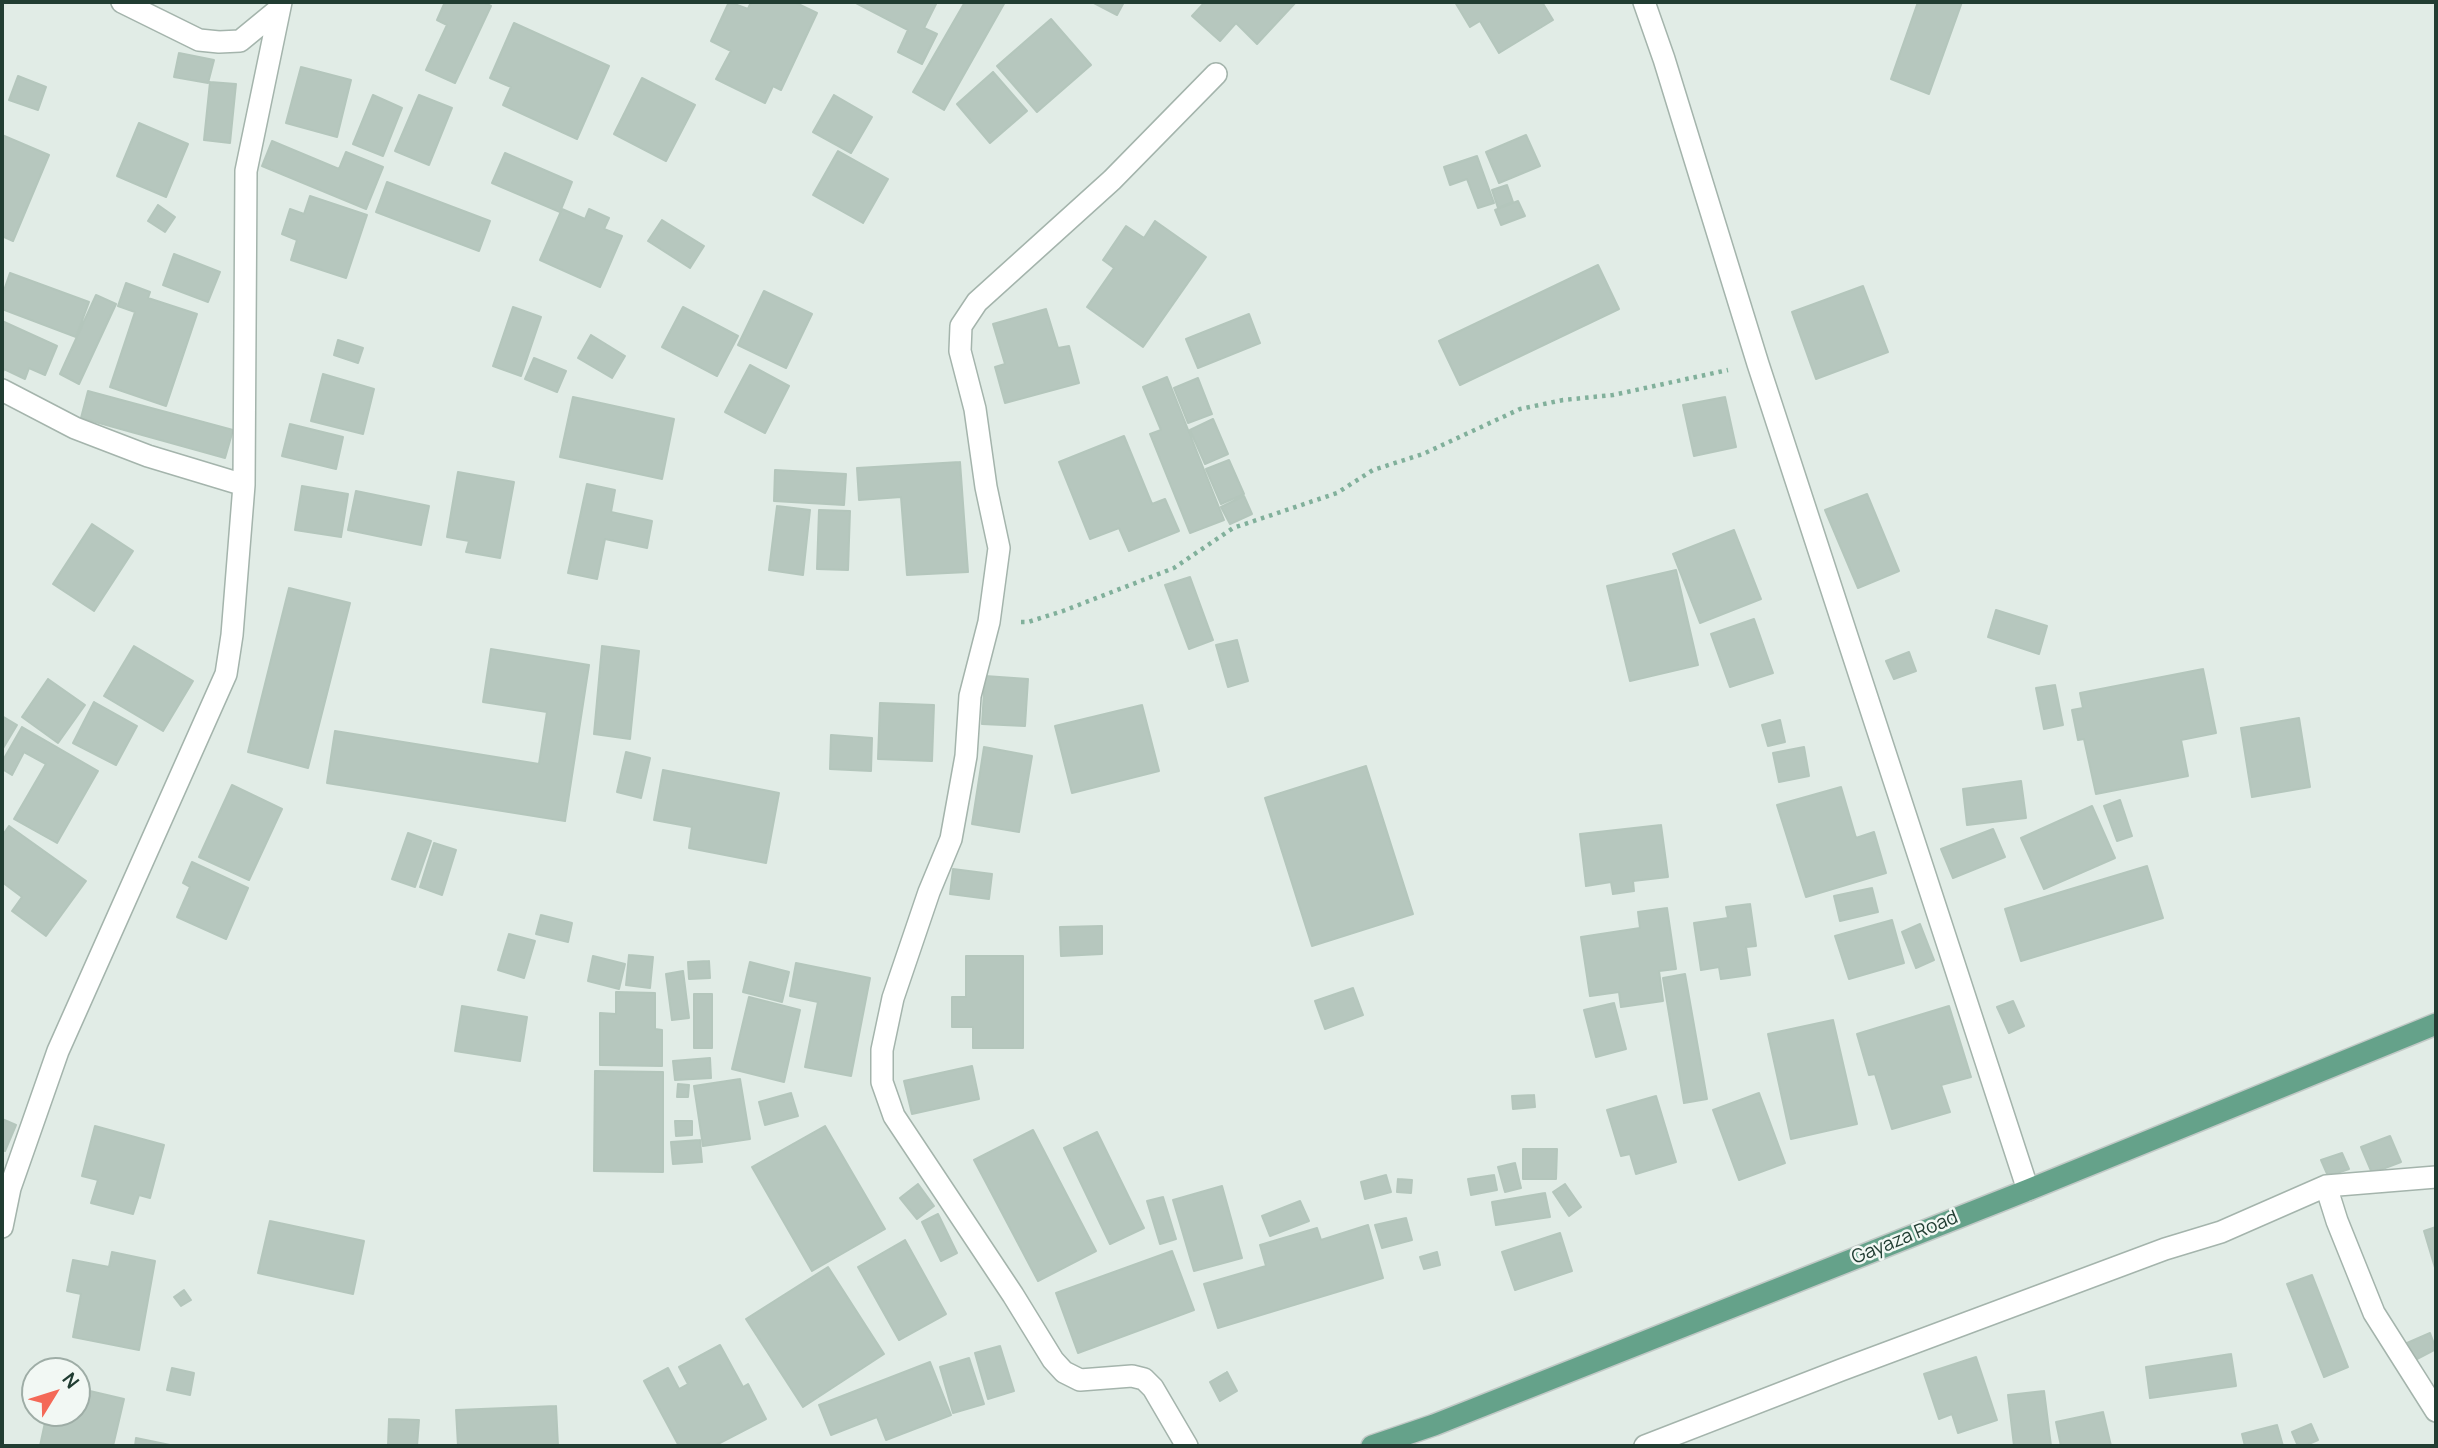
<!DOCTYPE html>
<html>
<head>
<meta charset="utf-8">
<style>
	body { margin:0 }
	#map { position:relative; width:2438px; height:1448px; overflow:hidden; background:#e1ece6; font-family:Manrope,sans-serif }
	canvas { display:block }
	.frame { position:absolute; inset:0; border:4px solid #213d32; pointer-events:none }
	.north { position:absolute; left:21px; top:1357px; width:70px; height:70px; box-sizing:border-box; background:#f2f8f4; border:2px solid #9eada6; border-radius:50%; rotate:52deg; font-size:19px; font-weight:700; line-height:28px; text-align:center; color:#213d32 }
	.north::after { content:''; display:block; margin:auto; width:24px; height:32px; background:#f46957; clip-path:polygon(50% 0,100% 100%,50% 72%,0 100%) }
</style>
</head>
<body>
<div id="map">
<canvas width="2438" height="1448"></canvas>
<div class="frame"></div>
<div class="north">N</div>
</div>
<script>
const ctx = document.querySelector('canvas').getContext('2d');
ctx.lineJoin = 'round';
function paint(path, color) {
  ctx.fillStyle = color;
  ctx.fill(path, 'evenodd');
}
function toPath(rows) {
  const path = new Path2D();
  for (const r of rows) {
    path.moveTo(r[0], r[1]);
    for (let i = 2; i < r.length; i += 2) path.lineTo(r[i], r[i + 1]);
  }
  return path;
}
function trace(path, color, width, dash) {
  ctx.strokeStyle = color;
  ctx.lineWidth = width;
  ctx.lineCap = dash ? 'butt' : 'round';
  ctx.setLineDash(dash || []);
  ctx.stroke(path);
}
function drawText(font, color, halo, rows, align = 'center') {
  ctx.font = font + ' Manrope,sans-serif';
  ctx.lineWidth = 5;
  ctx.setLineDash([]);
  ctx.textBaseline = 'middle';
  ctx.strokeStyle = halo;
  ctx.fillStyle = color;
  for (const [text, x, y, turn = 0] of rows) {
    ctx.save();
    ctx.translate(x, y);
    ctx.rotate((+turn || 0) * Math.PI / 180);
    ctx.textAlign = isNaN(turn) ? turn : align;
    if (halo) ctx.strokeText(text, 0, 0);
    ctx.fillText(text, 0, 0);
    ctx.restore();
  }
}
const building = toPath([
	[445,2,483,2,491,6,455,83,426,70,447,25,437,20,445,2],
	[729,2,748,9,751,2,794,2,817,13,781,90,773,86,765,103,716,79,731,51,711,41,729,2],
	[857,2,937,2,924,28,937,34,922,64,898,52,908,30,856,3,857,2],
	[965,2,1005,2,944,110,913,92,965,2],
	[1092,2,1124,2,1117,15,1092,2],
	[1205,2,1296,2,1257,44,1236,23,1220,41,1192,16,1205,2],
	[1455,2,1542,2,1553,20,1499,53,1480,21,1470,27,1455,2],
	[1918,2,1962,2,1929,94,1891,79,1918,2],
	[1051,19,1091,65,1037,112,997,66,1051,19],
	[514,23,609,66,577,139,503,105,511,87,490,78,514,23],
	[179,53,214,60,208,83,174,77,179,53],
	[301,67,351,80,337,137,286,123,301,67],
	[993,72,1027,111,990,143,957,104,993,72],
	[18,76,46,87,38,110,9,100,18,76],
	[642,78,695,105,666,161,614,134,642,78],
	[210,82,236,84,230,143,204,140,210,82],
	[373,95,402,108,383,156,353,144,373,95],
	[419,95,452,108,429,165,395,151,419,95],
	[834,95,872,117,851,153,813,132,834,95],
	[139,123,188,144,166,197,117,176,139,123],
	[2,135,49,155,13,241,2,236,2,135],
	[1526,135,1540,166,1499,183,1486,152,1526,135],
	[272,141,339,169,346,152,383,167,366,209,262,166,272,141],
	[838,151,888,179,863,223,813,195,838,151],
	[505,153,572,182,560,212,492,183,505,153],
	[1477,156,1494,203,1478,208,1467,179,1450,185,1444,167,1477,156],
	[387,182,490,221,479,251,376,212,387,182],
	[1507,185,1513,202,1498,208,1492,190,1507,185],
	[310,196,367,215,346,278,291,260,297,240,282,234,290,209,304,214,310,196],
	[1518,201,1525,216,1501,225,1495,210,1518,201],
	[158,205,175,217,165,232,148,221,158,205],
	[562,209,585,219,589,209,609,218,604,229,622,236,600,287,540,260,562,209],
	[662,220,704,246,690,268,648,241,662,220],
	[1155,221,1206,257,1143,347,1087,307,1114,268,1103,260,1126,226,1144,238,1155,221],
	[174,254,220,272,208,302,163,285,174,254],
	[1598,265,1619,309,1460,385,1439,341,1598,265],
	[10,273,89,302,76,337,2,309,2,296,10,273],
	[126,283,150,292,148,298,197,314,166,406,110,387,135,312,118,306,126,283],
	[1863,286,1888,352,1816,379,1792,312,1863,286],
	[764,291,812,314,786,368,738,345,764,291],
	[96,295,116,304,79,384,60,374,96,295],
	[513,307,541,317,521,376,493,366,513,307],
	[683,307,738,336,717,376,662,347,683,307],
	[1046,309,1058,348,1069,346,1079,383,1005,403,995,367,1005,364,993,324,1046,309],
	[1249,314,1260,343,1198,368,1186,339,1249,314],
	[2,321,57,346,45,375,29,368,25,379,4,369,2,375,2,321],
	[591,335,625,356,612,378,578,358,591,335],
	[338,340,363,348,358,363,334,355,338,340],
	[534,358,566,371,557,392,525,379,534,358],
	[750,365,789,386,765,433,725,412,750,365],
	[323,374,374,389,363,434,311,421,323,374],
	[1167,377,1224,520,1190,533,1150,434,1161,430,1143,387,1167,377],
	[1198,378,1212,414,1188,423,1174,388,1198,378],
	[88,391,233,430,225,458,81,418,88,391],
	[573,397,674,419,662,479,560,457,573,397],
	[1725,397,1736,447,1694,456,1683,405,1725,397],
	[1213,419,1228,454,1205,464,1190,430,1213,419],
	[290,424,343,437,336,469,282,456,290,424],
	[1124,436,1152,504,1165,499,1179,531,1129,551,1119,528,1090,539,1059,462,1124,436],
	[1229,460,1244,494,1221,504,1206,469,1229,460],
	[960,462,968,572,907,575,901,497,859,500,857,468,960,462],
	[775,470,846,474,844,505,774,501,775,470],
	[458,472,514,482,500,558,466,552,469,541,447,537,458,472],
	[587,484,615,490,611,512,652,521,647,548,605,539,597,579,568,573,587,484],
	[302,486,348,494,341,537,295,530,302,486],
	[356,491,429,506,421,545,348,530,356,491],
	[1867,494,1899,571,1858,588,1825,510,1867,494],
	[1244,496,1252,514,1230,524,1221,507,1244,496],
	[777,506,810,510,803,575,769,570,777,506],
	[819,510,850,511,848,570,817,569,819,510],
	[92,524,133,551,94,611,53,584,92,524],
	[1734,530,1761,599,1700,623,1673,554,1734,530],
	[1676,570,1698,665,1630,681,1607,586,1676,570],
	[1190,577,1213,640,1189,649,1165,585,1190,577],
	[289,588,350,603,308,768,248,752,289,588],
	[1996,610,2047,626,2039,654,1988,637,1996,610],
	[1754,619,1773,673,1730,687,1711,634,1754,619],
	[1237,640,1248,681,1228,687,1216,645,1237,640],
	[134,646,193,681,163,731,104,696,134,646],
	[602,646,639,651,630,739,594,734,602,646],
	[491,649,589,665,565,821,327,783,335,731,539,764,547,712,483,702,491,649],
	[1909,652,1916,671,1894,679,1886,661,1909,652],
	[2203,669,2216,733,2181,740,2188,776,2096,794,2084,739,2078,740,2072,710,2083,708,2080,693,2203,669],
	[985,676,1028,679,1025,726,982,724,985,676],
	[48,679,85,705,58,743,22,717,48,679],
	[2055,685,2063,725,2044,729,2036,688,2055,685],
	[94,702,137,726,116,765,73,743,94,702],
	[880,703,934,705,932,761,878,759,880,703],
	[1142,705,1159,771,1072,793,1055,726,1142,705],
	[2,716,17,725,2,750,2,716],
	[2299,718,2310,787,2252,797,2241,728,2299,718],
	[1780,720,1785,742,1768,746,1762,725,1780,720],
	[22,727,98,771,57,843,14,819,46,764,24,752,12,775,2,769,2,762,22,727],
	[831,735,872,738,871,771,830,769,831,735],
	[984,747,1032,756,1019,832,972,824,984,747],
	[1804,747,1809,776,1779,782,1773,753,1804,747],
	[626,752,650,758,641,798,617,792,626,752],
	[1366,766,1413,914,1312,946,1265,798,1366,766],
	[663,770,779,793,766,863,689,848,692,827,654,820,663,770],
	[2021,781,2026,818,1967,825,1963,789,2021,781],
	[232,785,282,809,249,880,199,857,232,785],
	[1841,787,1856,838,1874,832,1886,873,1806,897,1777,805,1841,787],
	[2120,800,2132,836,2117,841,2104,806,2120,800],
	[2092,806,2115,858,2044,889,2021,838,2092,806],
	[1661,825,1668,877,1633,881,1634,891,1613,894,1611,882,1586,886,1580,834,1661,825],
	[9,826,86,881,46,936,12,911,22,897,2,882,2,836,9,826],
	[1993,829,2005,857,1953,878,1941,849,1993,829],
	[408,833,431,841,415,887,392,879,408,833],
	[434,843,456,850,442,895,420,887,434,843],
	[192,862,248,888,226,939,177,917,190,887,183,883,192,862],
	[2147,866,2163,918,2021,961,2005,909,2147,866],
	[953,869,992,874,989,899,950,894,953,869],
	[1872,888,1878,912,1840,921,1834,896,1872,888],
	[1750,904,1756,946,1746,947,1750,975,1721,979,1719,967,1701,970,1694,923,1728,918,1726,907,1750,904],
	[1667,908,1676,969,1659,971,1663,1001,1621,1007,1619,992,1590,996,1581,937,1640,928,1638,912,1667,908],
	[541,915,572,923,568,942,536,934,541,915],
	[1892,920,1904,963,1849,979,1835,936,1892,920],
	[1920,924,1934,960,1916,968,1902,932,1920,924],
	[1102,926,1102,954,1061,956,1060,927,1102,926],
	[509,934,535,941,524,978,498,970,509,934],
	[629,955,653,957,650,988,626,985,629,955],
	[593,956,625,964,619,989,588,981,593,956],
	[966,956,1023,956,1023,1048,973,1048,973,1027,952,1027,952,997,966,997,966,956],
	[709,961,710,978,689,979,688,962,709,961],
	[750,962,789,972,782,1002,743,992,750,962],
	[796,963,870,978,851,1076,805,1067,818,1002,790,996,796,963],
	[683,971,689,1018,672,1020,666,974,683,971],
	[1685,974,1707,1099,1684,1103,1663,978,1685,974],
	[1353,988,1363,1015,1325,1029,1315,1001,1353,988],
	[616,992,655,993,655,1029,662,1030,662,1066,600,1065,600,1013,616,1014,616,992],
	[694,994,712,994,712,1048,694,1048,694,994],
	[749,997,800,1010,784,1082,732,1069,749,997],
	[2013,1001,2024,1026,2009,1033,1997,1007,2013,1001],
	[1614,1003,1626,1049,1596,1057,1584,1010,1614,1003],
	[462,1006,527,1017,520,1061,455,1051,462,1006],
	[1949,1006,1971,1077,1941,1085,1950,1112,1892,1129,1875,1074,1869,1075,1857,1034,1949,1006],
	[1833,1020,1857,1124,1791,1139,1768,1034,1833,1020],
	[710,1058,711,1078,675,1080,673,1061,710,1058],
	[972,1066,979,1099,912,1114,904,1081,972,1066],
	[595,1071,663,1072,663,1172,594,1171,595,1071],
	[740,1079,750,1139,703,1146,694,1086,740,1079],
	[678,1084,689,1085,688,1097,677,1097,678,1084],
	[791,1093,798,1116,765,1125,759,1102,791,1093],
	[1759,1093,1785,1163,1739,1180,1713,1110,1759,1093],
	[1534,1095,1535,1107,1513,1109,1512,1096,1534,1095],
	[1656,1096,1676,1162,1636,1174,1630,1154,1621,1156,1607,1110,1656,1096],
	[2,1119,16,1125,5,1151,2,1150,2,1119],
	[675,1121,692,1121,692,1135,676,1136,675,1121],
	[95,1126,164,1145,150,1198,139,1195,133,1214,91,1203,98,1180,82,1176,95,1126],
	[825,1126,885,1229,812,1271,752,1167,825,1126],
	[1033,1130,1096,1251,1038,1281,974,1160,1033,1130],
	[1097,1132,1144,1228,1110,1244,1064,1148,1097,1132],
	[2390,1136,2401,1162,2372,1173,2361,1147,2390,1136],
	[700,1140,702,1162,673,1164,671,1142,700,1140],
	[1523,1149,1557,1149,1556,1179,1523,1179,1523,1149],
	[2342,1153,2349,1169,2328,1176,2321,1160,2342,1153],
	[1515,1163,1521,1188,1505,1192,1498,1167,1515,1163],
	[1386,1175,1391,1192,1365,1199,1361,1182,1386,1175],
	[1494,1175,1497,1190,1471,1195,1468,1179,1494,1175],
	[1398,1179,1412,1180,1411,1193,1397,1192,1398,1179],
	[918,1184,934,1206,917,1219,900,1198,918,1184],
	[1565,1184,1581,1207,1569,1216,1553,1192,1565,1184],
	[1222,1186,1242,1258,1194,1271,1173,1200,1222,1186],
	[1545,1193,1550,1217,1496,1225,1492,1202,1545,1193],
	[1163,1197,1176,1239,1160,1244,1147,1201,1163,1197],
	[1300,1201,1309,1221,1270,1236,1262,1216,1300,1201],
	[938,1214,957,1253,941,1261,922,1222,938,1214],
	[1406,1218,1412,1240,1382,1248,1375,1225,1406,1218],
	[270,1221,364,1241,353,1294,258,1273,270,1221],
	[1368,1225,1383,1278,1218,1328,1204,1284,1266,1266,1260,1245,1317,1228,1321,1240,1368,1225],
	[2436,1227,2436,1271,2424,1231,2436,1227],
	[1560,1233,1572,1271,1515,1290,1502,1252,1560,1233],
	[905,1240,946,1314,899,1340,858,1267,905,1240],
	[1172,1251,1194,1310,1078,1353,1056,1293,1172,1251],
	[112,1252,155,1261,139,1350,73,1337,81,1294,67,1291,73,1260,109,1267,112,1252],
	[1437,1252,1440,1265,1424,1269,1420,1257,1437,1252],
	[828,1267,884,1354,803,1407,746,1319,828,1267],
	[2312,1275,2348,1367,2324,1377,2287,1284,2312,1275],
	[184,1290,191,1300,181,1306,174,1297,184,1290],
	[2430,1333,2436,1349,2415,1360,2407,1343,2430,1333],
	[720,1345,743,1387,748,1384,766,1419,714,1446,679,1446,644,1381,668,1368,679,1389,688,1384,679,1367,720,1345],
	[1000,1346,1014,1391,988,1399,975,1353,1000,1346],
	[2231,1354,2236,1386,2150,1398,2146,1367,2231,1354],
	[1976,1357,1997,1420,1958,1433,1952,1414,1939,1419,1924,1374,1976,1357],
	[969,1358,984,1404,953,1413,940,1367,969,1358],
	[930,1362,951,1415,886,1440,877,1417,831,1435,819,1405,930,1362],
	[172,1368,194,1373,190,1395,167,1390,172,1368],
	[1227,1372,1237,1391,1220,1401,1210,1382,1227,1372],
	[77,1388,124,1399,113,1446,40,1446,47,1413,77,1413,77,1388],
	[2044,1391,2051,1446,2014,1446,2008,1395,2044,1391],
	[556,1406,558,1446,458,1446,456,1410,556,1406],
	[2103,1412,2111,1446,2061,1446,2056,1422,2103,1412],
	[389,1419,419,1420,417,1446,388,1446,389,1419],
	[2311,1424,2318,1440,2304,1446,2298,1446,2292,1432,2311,1424],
	[2277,1425,2283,1446,2245,1446,2242,1434,2277,1425],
	[136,1438,170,1445,170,1446,135,1446,136,1438]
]);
const path = toPath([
	[1021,622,1028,622,1063,611,1174,568,1233,528,1337,493,1373,470,1423,454,1520,409,1563,400,1613,395,1728,370]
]);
const minor = toPath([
	[122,2,199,40,219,42,240,41,279,9],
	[1644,2,1664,59,1758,364,2028,1190],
	[2,390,75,428,148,456,244,485,232,635,226,674,58,1051,10,1188],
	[244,485,246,171,281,2],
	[2,1184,10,1188,2,1227],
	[2326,1186,2337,1221,2374,1313,2436,1411],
	[1187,1446,1153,1388,1144,1379,1132,1376,1080,1380,1064,1372,1053,1360,1013,1295,894,1116,882,1082,882,1050,893,998,929,892,951,839,966,756,970,696,989,622,999,548,986,487,975,409,960,351,961,326,977,302,1112,180,1216,74],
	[1645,1446,1841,1370,2165,1249,2221,1232,2326,1186,2436,1177]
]);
const primary = toPath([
	[1372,1446,1434,1425,2028,1190,2436,1024]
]);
const streetNames = [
	["Gayaza Road",1905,1238,-22]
];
paint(building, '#b6c7be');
trace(building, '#b4c6bc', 2);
trace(minor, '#a4b4ac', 24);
trace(primary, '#c1c9c6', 24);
trace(path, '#81b09b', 4.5, [3.5, 5]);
trace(minor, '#fff', 21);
trace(primary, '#65a28a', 21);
drawText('19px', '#213d32', '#f2f8f4', streetNames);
</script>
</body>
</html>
